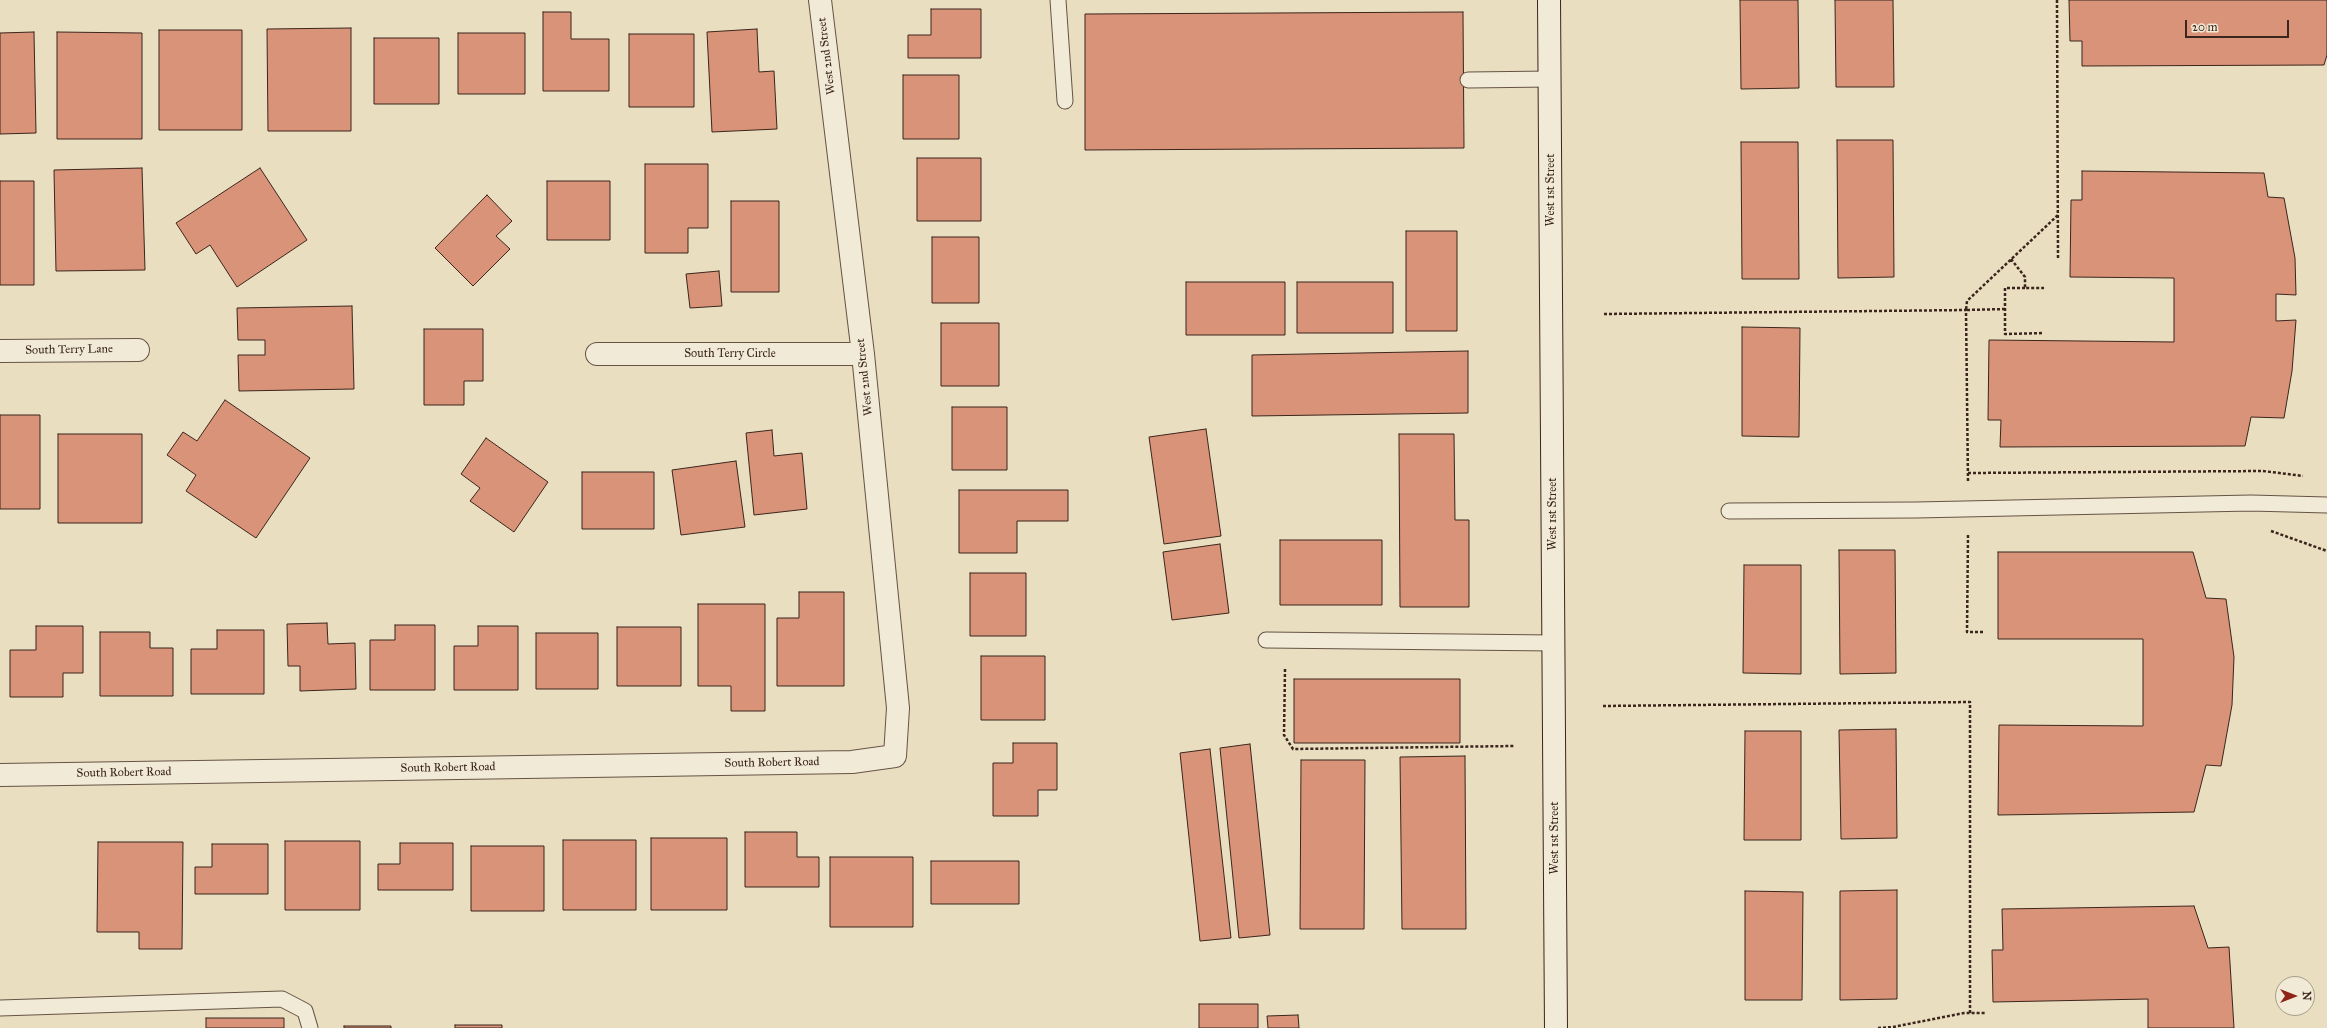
<!DOCTYPE html>
<html>
<head>
<meta charset="utf-8">
<style>
	body { margin:0 }
	#map { position:relative; width:2327px; height:1028px; overflow:hidden; background:#e9dec0; font-family:"IM FELL Great Primer",serif }
	canvas { display:block }
	.north { position:absolute; left:2275px; top:976px; width:40px; height:40px; box-sizing:border-box; background:#f1ead6; border:1px solid #a89b8c; border-radius:50%; rotate:90deg; font-size:11px; font-weight:700; line-height:16px; text-align:center; color:#3b251c }
	.north::after { content:''; display:block; margin:auto; width:14px; height:18px; background:#8f2418; clip-path:polygon(50% 0,100% 100%,50% 72%,0 100%) }
	.scale { position:absolute; left:2185px; top:20px; width:104px; height:18px; box-sizing:border-box; border:2px solid #3b251c; border-top:0; padding-left:5px; font-size:12px; line-height:14px; white-space:nowrap; color:#3b251c; -webkit-text-stroke:3px #f1ead6; paint-order:stroke }
</style>
</head>
<body>
<div id="map">
<canvas width="2327" height="1028"></canvas>
<div class="north">N</div>
<div class="scale">20 m</div>
</div>
<script>
const ctx = document.querySelector('canvas').getContext('2d');
ctx.lineJoin = 'round';
function paint(path, color) {
  ctx.fillStyle = color;
  ctx.fill(path, 'evenodd');
}
function toPath(rows) {
  const path = new Path2D();
  for (const r of rows) {
    path.moveTo(r[0], r[1]);
    for (let i = 2; i < r.length; i += 2) path.lineTo(r[i], r[i + 1]);
  }
  return path;
}
function trace(path, color, width, dash) {
  ctx.strokeStyle = color;
  ctx.lineWidth = width;
  ctx.lineCap = dash ? 'butt' : 'round';
  ctx.setLineDash(dash || []);
  ctx.stroke(path);
}
function drawText(font, color, halo, rows, align = 'center') {
  ctx.font = font + ' "IM FELL Great Primer",serif';
  ctx.lineWidth = 3;
  ctx.setLineDash([]);
  ctx.textBaseline = 'middle';
  ctx.strokeStyle = halo;
  ctx.fillStyle = color;
  for (const [text, x, y, turn = 0] of rows) {
    ctx.save();
    ctx.translate(x, y);
    ctx.rotate((+turn || 0) * Math.PI / 180);
    ctx.textAlign = isNaN(turn) ? turn : align;
    if (halo) ctx.strokeText(text, 0, 0);
    ctx.fillText(text, 0, 0);
    ctx.restore();
  }
}
const building = toPath([
	[1740,0,1798,0,1799,88,1741,89,1740,0],
	[1835,0,1893,0,1894,87,1836,87,1835,0],
	[2069,0,2327,0,2327,55,2324,65,2082,66,2082,41,2070,41,2069,0],
	[931,9,981,9,981,58,908,58,908,35,931,35,931,9],
	[543,12,571,12,571,39,609,39,609,91,543,91,543,12],
	[1463,12,1464,148,1085,150,1085,14,1463,12],
	[351,28,351,131,268,131,267,29,351,28],
	[757,29,759,72,774,71,777,129,712,132,707,32,757,29],
	[159,30,242,30,242,130,159,130,159,30],
	[34,32,36,133,0,134,0,33,34,32],
	[57,32,142,33,142,139,57,139,57,32],
	[458,33,525,33,525,94,458,94,458,33],
	[629,34,694,34,694,107,629,107,629,34],
	[374,38,439,38,439,104,374,104,374,38],
	[903,75,959,75,959,139,903,139,903,75],
	[1837,140,1893,140,1894,277,1838,278,1837,140],
	[1741,142,1798,142,1799,279,1742,279,1741,142],
	[917,158,981,158,981,221,917,221,917,158],
	[645,164,708,164,708,228,688,228,688,253,645,253,645,164],
	[142,168,145,270,56,271,54,170,142,168],
	[260,168,307,240,237,287,210,245,196,254,176,223,260,168],
	[2082,171,2264,173,2268,197,2284,198,2295,258,2296,295,2276,294,2276,321,2296,320,2292,371,2284,418,2251,417,2245,446,2000,447,2001,420,1988,420,1989,340,2174,342,2174,278,2070,277,2071,200,2082,200,2082,171],
	[0,181,34,181,34,285,0,285,0,181],
	[547,181,610,181,610,240,547,240,547,181],
	[487,195,512,221,496,236,510,249,473,286,435,248,487,195],
	[731,201,779,201,779,292,731,292,731,201],
	[1406,231,1457,231,1457,331,1406,331,1406,231],
	[932,237,979,237,979,303,932,303,932,237],
	[719,271,722,306,690,308,686,274,719,271],
	[1186,282,1285,282,1285,335,1186,335,1186,282],
	[1297,282,1393,282,1393,333,1297,333,1297,282],
	[352,306,354,389,239,391,238,355,265,355,265,340,238,340,237,308,352,306],
	[941,323,999,323,999,386,941,386,941,323],
	[1742,327,1800,328,1799,437,1742,436,1742,327],
	[424,329,483,329,483,381,464,381,464,405,424,405,424,329],
	[1468,351,1468,413,1252,416,1252,355,1468,351],
	[225,400,310,458,256,538,186,491,196,475,167,455,183,432,197,441,225,400],
	[952,407,1007,407,1007,470,952,470,952,407],
	[0,415,40,415,40,509,0,509,0,415],
	[1206,429,1221,536,1164,544,1149,437,1206,429],
	[772,430,774,456,802,453,807,509,754,515,746,433,772,430],
	[58,434,142,434,142,523,58,523,58,434],
	[1399,434,1454,434,1455,520,1469,520,1469,607,1400,607,1399,434],
	[486,438,548,482,514,532,470,501,480,488,461,474,486,438],
	[736,461,745,527,681,535,672,470,736,461],
	[582,472,654,472,654,529,582,529,582,472],
	[959,490,1068,490,1068,521,1017,521,1017,553,959,553,959,490],
	[1280,540,1382,540,1382,605,1280,605,1280,540],
	[1220,544,1229,613,1172,620,1163,552,1220,544],
	[1839,550,1895,550,1896,673,1840,674,1839,550],
	[1998,552,2193,552,2206,598,2226,599,2234,657,2232,705,2221,766,2206,765,2194,812,1998,815,1999,725,2143,726,2143,639,1998,639,1998,552],
	[1744,565,1801,565,1801,674,1743,673,1744,565],
	[970,573,1026,573,1026,636,970,636,970,573],
	[799,592,844,592,844,686,777,686,777,618,799,618,799,592],
	[698,604,765,604,765,711,731,711,731,686,698,686,698,604],
	[327,623,328,644,355,643,356,689,300,691,300,666,288,666,287,624,327,623],
	[395,625,435,625,435,690,370,690,370,640,395,640,395,625],
	[36,626,83,626,83,673,63,673,63,697,10,697,10,650,36,650,36,626],
	[478,626,518,626,518,690,454,690,454,646,478,646,478,626],
	[617,627,681,627,681,686,617,686,617,627],
	[217,630,264,630,264,694,191,694,191,649,217,649,217,630],
	[100,632,150,632,150,648,173,648,173,696,100,696,100,632],
	[536,633,598,633,598,689,536,689,536,633],
	[981,656,1045,656,1045,720,981,720,981,656],
	[1294,679,1460,679,1460,743,1294,743,1294,679],
	[1896,729,1897,838,1841,839,1839,730,1896,729],
	[1745,731,1801,731,1801,840,1744,840,1745,731],
	[1013,743,1057,743,1057,790,1038,790,1038,816,993,816,993,763,1013,763,1013,743],
	[1250,744,1270,935,1239,938,1220,748,1250,744],
	[1210,749,1231,938,1200,941,1180,753,1210,749],
	[1465,756,1466,929,1402,929,1400,757,1465,756],
	[1301,760,1365,760,1364,929,1300,929,1301,760],
	[745,832,797,832,797,857,819,857,819,887,745,887,745,832],
	[651,838,727,838,727,910,651,910,651,838],
	[563,840,636,840,636,910,563,910,563,840],
	[285,841,360,841,360,910,285,910,285,841],
	[98,842,183,842,182,949,139,949,139,932,97,932,98,842],
	[400,843,453,843,453,890,378,890,378,864,400,864,400,843],
	[212,844,268,844,268,894,195,894,195,867,212,867,212,844],
	[471,846,544,846,544,911,471,911,471,846],
	[830,857,913,857,913,927,830,927,830,857],
	[931,861,1019,861,1019,904,931,904,931,861],
	[1897,890,1897,999,1840,1000,1840,891,1897,890],
	[1745,891,1803,892,1802,1000,1745,1000,1745,891],
	[2194,906,2208,948,2229,947,2234,1028,2148,1028,2148,999,1993,1002,1992,950,2003,950,2002,909,2194,906],
	[1199,1004,1258,1004,1258,1028,1199,1028,1199,1004],
	[1298,1015,1299,1028,1268,1028,1267,1016,1298,1015],
	[206,1018,284,1018,284,1028,206,1028,206,1018],
	[455,1025,502,1025,502,1028,455,1028,455,1025],
	[344,1026,391,1026,391,1028,344,1028,344,1026]
]);
const path = toPath([
	[2057,0,2058,259],
	[2011,259,2025,277,2025,288,2044,288],
	[2025,288,2005,288,2005,334,2044,333],
	[2005,309,1966,310,1967,301,2058,215],
	[1604,314,1966,310,1968,482],
	[1968,473,2263,471,2303,476],
	[2271,531,2327,551],
	[1968,535,1967,632,1984,632],
	[1285,669,1284,735,1293,749,1514,746],
	[1603,706,1970,702,1970,1013],
	[1878,1028,1893,1027,1964,1013,1985,1013]
]);
const lane = toPath([
	[1058,0,1065,101],
	[1468,80,1551,79],
	[1729,511,1916,510,2251,503,2327,505],
	[1266,640,1554,643],
	[0,1008,282,999,305,1011,310,1028]
]);
const street = toPath([
	[0,351,138,350],
	[597,354,863,354],
	[0,775,852,762,895,756,898,708,863,354,820,0]
]);
const secondary = toPath([
	[1549,0,1556,1028]
]);
const streetNames = [
	["West 2nd Street",827,56,-97],
	["West 1st Street",1551,190,-90],
	["South Terry Lane",69,350,-1],
	["South Terry Circle",730,354],
	["West 2nd Street",865,377,-96],
	["West 1st Street",1553,514,-90],
	["South Robert Road",772,763,-1],
	["South Robert Road",448,768,-1],
	["South Robert Road",124,773,-1],
	["West 1st Street",1555,838,-90]
];
paint(building, '#d99378');
trace(building, '#3b251c', 1);
trace(lane, '#665345', 17);
trace(street, '#665345', 24);
trace(secondary, '#3b251c', 24);
trace(path, '#3b251c', 2.5, [3, 2]);
trace(lane, '#f1ead6', 15);
trace(street, '#f1ead6', 22);
trace(secondary, '#f1ead6', 22);
drawText('12px', '#3b251c', '#f1ead6', streetNames);
</script>
</body>
</html>
